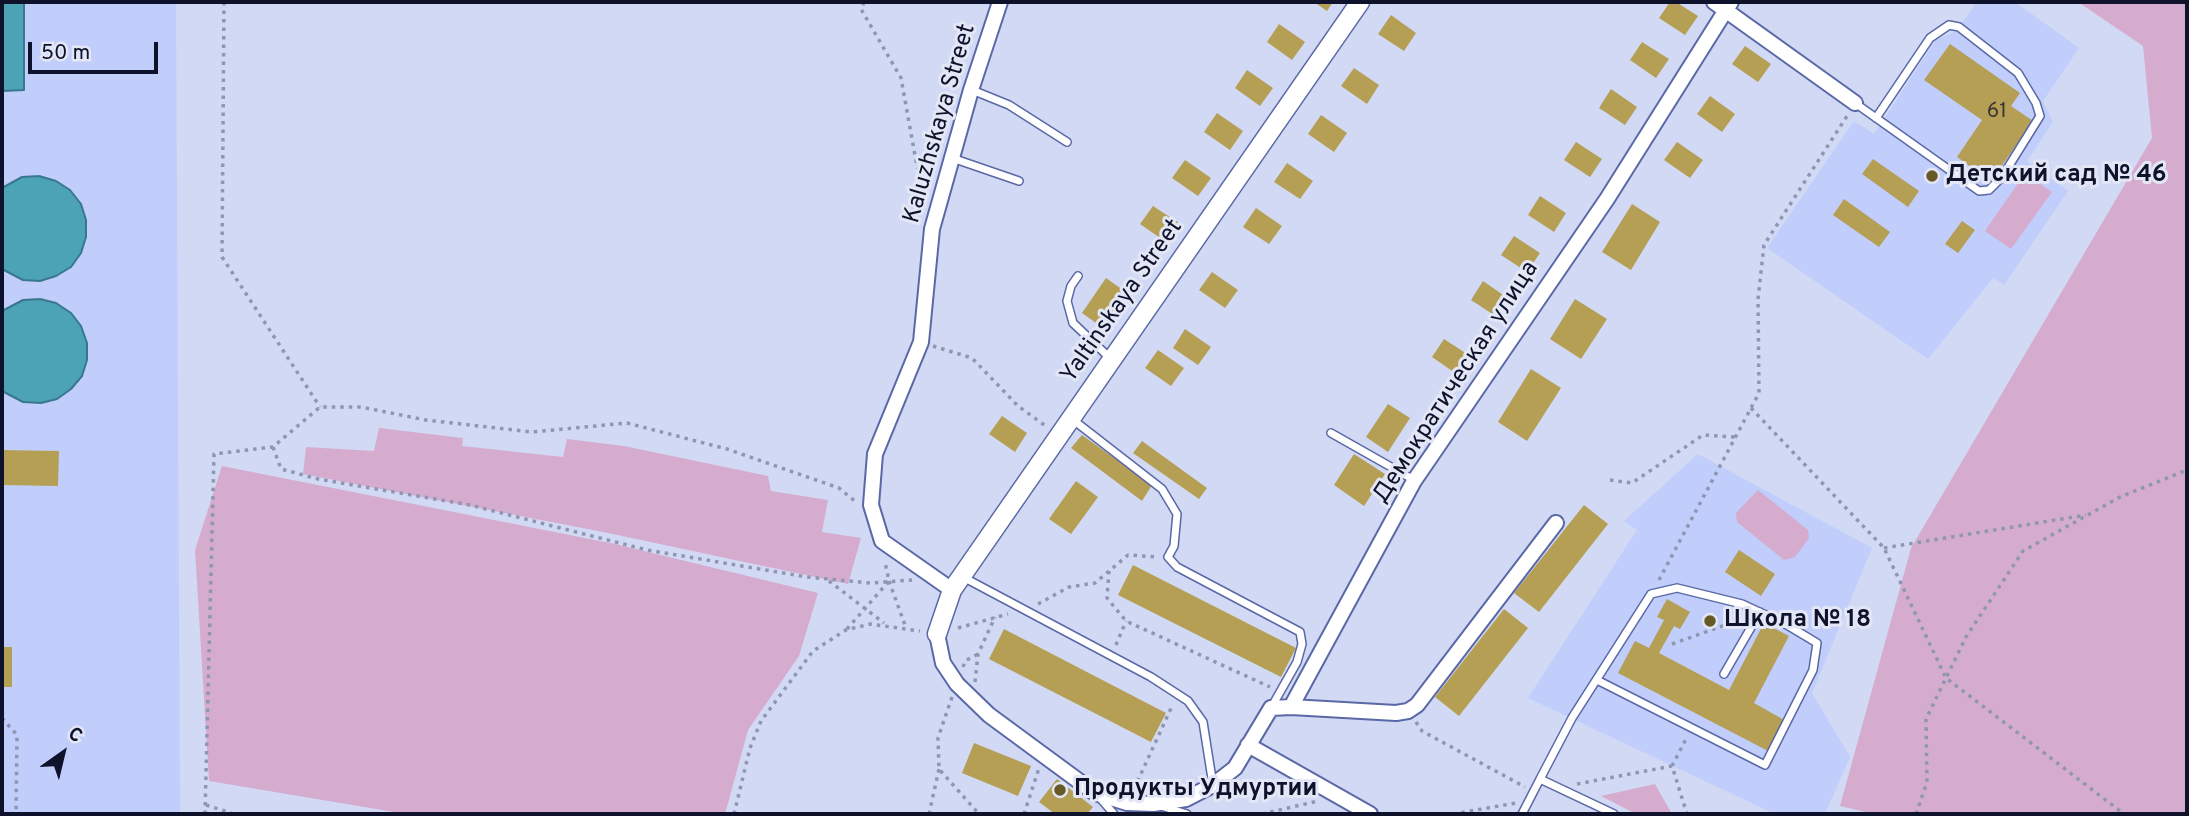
<!DOCTYPE html>
<html>
<head>
<meta charset="utf-8">
<style>
	body { margin:0 }
	#map { position:relative; width:2189px; height:816px; overflow:hidden; background:#d1d9f5; font-family:Overpass,sans-serif }
	canvas { display:block }
	.frame { position:absolute; inset:0; border:4px solid #0e132b; pointer-events:none }
	.north { position:absolute; left:28px; top:718px; width:70px; height:70px; -webkit-text-stroke:5px #e3e7f5; paint-order:stroke; rotate:34deg; font-size:19px; font-weight:700; line-height:28px; text-align:center; color:#0e132b }
	.north::after { content:''; display:block; margin:auto; width:24px; height:32px; background:#0e132b; clip-path:polygon(50% 0,100% 100%,50% 72%,0 100%) }
	.scale { position:absolute; left:28px; top:42px; width:130px; height:32px; box-sizing:border-box; border:4px solid #0e132b; border-top:0; padding-left:9px; font-size:21px; line-height:24px; white-space:nowrap; color:#0e132b; -webkit-text-stroke:5px #e3e7f5; paint-order:stroke }
</style>
</head>
<body>
<div id="map">
<canvas width="2189" height="816"></canvas>
<div class="frame"></div>
<div class="north">С</div>
<div class="scale">50 m</div>
</div>
<script>
const ctx = document.querySelector('canvas').getContext('2d');
ctx.lineJoin = 'round';
function paint(path, color) {
  ctx.fillStyle = color;
  ctx.fill(path, 'evenodd');
}
function toPath(rows) {
  const path = new Path2D();
  for (const r of rows) {
    path.moveTo(r[0], r[1]);
    for (let i = 2; i < r.length; i += 2) path.lineTo(r[i], r[i + 1]);
  }
  return path;
}
function trace(path, color, width, dash) {
  ctx.strokeStyle = color;
  ctx.lineWidth = width;
  ctx.lineCap = dash ? 'butt' : 'round';
  ctx.setLineDash(dash || []);
  ctx.stroke(path);
}
function drawText(font, color, halo, rows, align = 'center') {
  ctx.font = font + ' Overpass,sans-serif';
  ctx.lineWidth = 6;
  ctx.setLineDash([]);
  ctx.textBaseline = 'middle';
  ctx.strokeStyle = halo;
  ctx.fillStyle = color;
  for (const [text, x, y, turn = 0] of rows) {
    ctx.save();
    ctx.translate(x, y);
    ctx.rotate((+turn || 0) * Math.PI / 180);
    ctx.textAlign = isNaN(turn) ? turn : align;
    if (halo) ctx.strokeText(text, 0, 0);
    ctx.fillText(text, 0, 0);
    ctx.restore();
  }
}
const built = toPath([
	[2,2,176,2,180,814,2,814],
	[1977,2,2015,2,2079,48,2043,101,2053,122,2027,161,2068,191,2004,285,1993,278,1928,359,1767,248,1854,121,1874,134,1935,41,1956,31],
	[1698,454,1872,548,1812,693,1850,757,1825,814,1775,814,1528,698,1637,530,1624,521]
]);
const green = toPath([
	[2078,2,2187,2,2187,814,1874,814,1840,806,1911,548,2152,138,2143,46],
	[2025,173,2052,192,2011,249,1985,231],
	[379,428,463,438,462,446,563,457,567,439,624,446,768,476,771,491,828,500,822,532,861,538,848,584,608,533,303,474,306,447,374,451],
	[222,466,615,544,818,593,799,656,748,730,725,814,406,814,209,781,195,550],
	[1758,490,1808,530,1809,538,1795,557,1784,560,1737,522,1736,513],
	[1655,784,1672,814,1636,814,1601,796]
]);
const water = toPath([
	[2,2,24,2,24,90,2,91,2,2],
	[39,176,56,181,70,190,81,204,86,220,86,237,81,253,71,267,56,276,40,281,23,280,2,269,2,188,22,177,39,176],
	[40,299,56,303,71,313,81,326,87,343,87,360,82,376,71,389,57,399,41,403,23,402,2,391,2,311,23,300,40,299]
]);
const building = toPath([
	[1314,2,1333,2,1327,11],
	[1670,2,1676,2,1698,16,1685,35,1659,18],
	[1391,15,1416,33,1404,51,1378,34],
	[1279,24,1305,42,1292,60,1267,42],
	[1642,42,1669,59,1656,78,1630,60],
	[1950,44,2020,93,2011,106,2033,121,1991,181,1957,157,1982,120,1924,80],
	[1745,46,1771,64,1758,82,1732,64],
	[1354,68,1379,85,1367,104,1341,86],
	[1247,70,1273,88,1260,106,1235,88],
	[1611,89,1637,107,1625,125,1599,108],
	[1710,96,1735,114,1722,132,1697,114],
	[1217,113,1243,131,1230,150,1204,132],
	[1321,115,1347,133,1334,152,1308,134],
	[1576,142,1602,159,1590,177,1564,160],
	[1677,142,1703,160,1690,178,1664,160],
	[1873,159,1919,191,1908,207,1862,174],
	[1185,160,1211,178,1198,196,1172,178],
	[1287,163,1313,181,1300,199,1274,182],
	[1540,196,1566,213,1554,232,1528,215],
	[1844,199,1890,232,1879,247,1833,215],
	[1632,204,1660,222,1631,270,1602,252],
	[1153,206,1179,223,1166,242,1140,224],
	[1256,208,1282,226,1269,244,1243,227],
	[1962,221,1975,230,1958,253,1945,244],
	[1514,236,1540,253,1527,272,1501,255],
	[1212,272,1238,290,1225,308,1199,290],
	[1106,278,1130,295,1106,330,1082,313],
	[1483,281,1509,299,1497,317,1471,300],
	[1575,299,1607,319,1581,359,1550,339],
	[1185,329,1211,347,1198,365,1173,348],
	[1444,339,1470,356,1458,375,1432,357],
	[1158,350,1184,368,1171,386,1145,368],
	[1531,369,1561,388,1527,441,1498,422],
	[1388,404,1410,418,1388,452,1366,437],
	[1002,416,1027,433,1015,452,989,434],
	[1082,435,1152,485,1142,501,1071,448],
	[1142,441,1207,488,1199,499,1133,453],
	[2,450,59,451,58,486,2,485],
	[1354,454,1385,474,1364,506,1334,485],
	[1076,481,1098,497,1071,534,1049,519],
	[1584,505,1608,524,1539,612,1514,593],
	[1739,550,1775,574,1761,596,1725,572],
	[1133,565,1296,648,1281,677,1118,595],
	[1667,599,1690,612,1680,629,1674,626,1659,653,1729,690,1764,623,1789,636,1754,703,1786,721,1770,752,1618,673,1635,641,1649,648,1664,620,1657,617],
	[1504,609,1528,628,1459,716,1435,697],
	[1004,629,1166,713,1151,742,989,659],
	[2,647,12,647,12,687,2,687],
	[974,743,1031,766,1018,796,962,773],
	[1057,779,1093,807,1087,814,1055,814,1039,802]
]);
const path = toPath([
	[224,2,222,257,320,407],
	[864,2,861,9,901,78,916,161,926,194],
	[933,346,972,358,1018,406,1047,427],
	[1751,408,1884,548,1946,678,2124,814],
	[273,447,281,469,318,479,470,505,647,550,807,577,870,583,912,580],
	[1610,480,1632,483,1703,435,1736,437],
	[1884,548,2086,515],
	[1109,571,1107,598,1126,621,1270,687],
	[1659,580,1759,393,1758,299,1764,245,1847,116],
	[829,581,884,623],
	[889,581,906,628],
	[1038,604,1069,587,1095,583,1128,555,1159,557],
	[958,628,1008,614],
	[847,629,889,581,885,562],
	[1672,644,1742,619],
	[1116,645,1126,621],
	[963,667,965,661,978,654],
	[975,682,978,654,995,617],
	[952,697,938,738,939,769,979,814],
	[2,718,17,735,16,814],
	[1416,722,1422,731,1525,787],
	[1672,766,1687,737],
	[1577,784,1672,766,1687,814],
	[1134,789,1173,704],
	[206,805,234,814],
	[205,814,214,454,273,447,320,407,361,407,426,420,532,432,627,423,727,449,839,488,857,503],
	[734,814,750,748,761,721,813,651,846,630,870,624,920,631],
	[929,814,939,769],
	[1024,814,1039,768],
	[1262,814,1318,801],
	[1453,814,1516,803],
	[1916,814,1927,782,1926,719,1966,637,2023,551,2120,497,2187,470]
]);
const service = toPath([
	[972,90,1009,105,1067,142],
	[1855,103,1979,191,1989,190,2002,177,2040,116,2036,103,2018,73,1959,27,1949,25,1930,38,1876,118],
	[952,158,1019,181],
	[1078,276,1071,286,1067,301,1073,323,1112,360],
	[1072,419,1162,489,1177,514,1174,546,1168,557,1177,567,1300,632,1302,644,1297,662,1271,708],
	[1331,433,1414,480],
	[961,576,1151,677,1188,701,1203,722,1213,785],
	[1724,674,1760,612],
	[1540,779,1572,718,1651,594,1677,588,1742,604,1787,625,1817,643,1813,670,1765,765,1597,680],
	[1100,798,1114,814],
	[1161,806,1187,814],
	[1522,814,1540,779,1614,814]
]);
const minor = toPath([
	[1714,2,1855,103],
	[952,590,882,541,871,505,875,454,921,342,932,229,971,90,1000,2],
	[937,634,943,663,957,684,989,715,1095,793,1127,803,1153,804,1186,799,1213,785,1235,768,1271,708,1291,707,1414,481,1607,199,1731,2],
	[1291,707,1396,713,1408,711,1417,705,1556,523],
	[1248,745,1370,814]
]);
const tertiary = toPath([
	[937,634,952,590,1360,2]
]);
const markers = [
	[1932,176,7,"#675926"],
	[1710,621,7,"#675926"],
	[1060,790,7,"#675926"]
];
const numberNames = [
	["61",1997,113]
];
const streetNames = [
	["Kaluzhskaya Street",941,124,-74],
	["Yaltinskaya Street",1123,302,-55],
	["Демократическая улица",1457,383,-57]
];
const poiNames = [
	["Детский сад № 46",1946,176],
	["Школа № 18",1724,621],
	["Продукты Удмуртии",1074,790]
];
paint(built, '#c1cdfb');
paint(green, '#d6acce');
paint(water, '#4ba3b5');
trace(water, '#39788c', 2);
paint(building, '#b59f54');
trace(service, '#5a68a6', 10);
trace(minor, '#5a68a6', 18);
trace(tertiary, '#5a68a6', 21);
trace(path, '#8f96b1', 3.5, [3.5, 5]);
trace(service, '#fff', 7);
trace(minor, '#fff', 14);
trace(tertiary, '#fff', 18);
for (const [x, y, r, color] of markers) {
  const dot = new Path2D();
  dot.arc(x, y, r, 0, 2 * Math.PI);
  ctx.fillStyle = color;
  ctx.fill(dot);
  trace(dot, '#e3e7f5', 2.5);
}
drawText('21px', '#383635', null, numberNames);
drawText('24px', '#0e132b', '#e3e7f5', streetNames);
drawText('bold 24px', '#0e132b', '#e3e7f5', poiNames, 'left');
</script>
</body>
</html>
